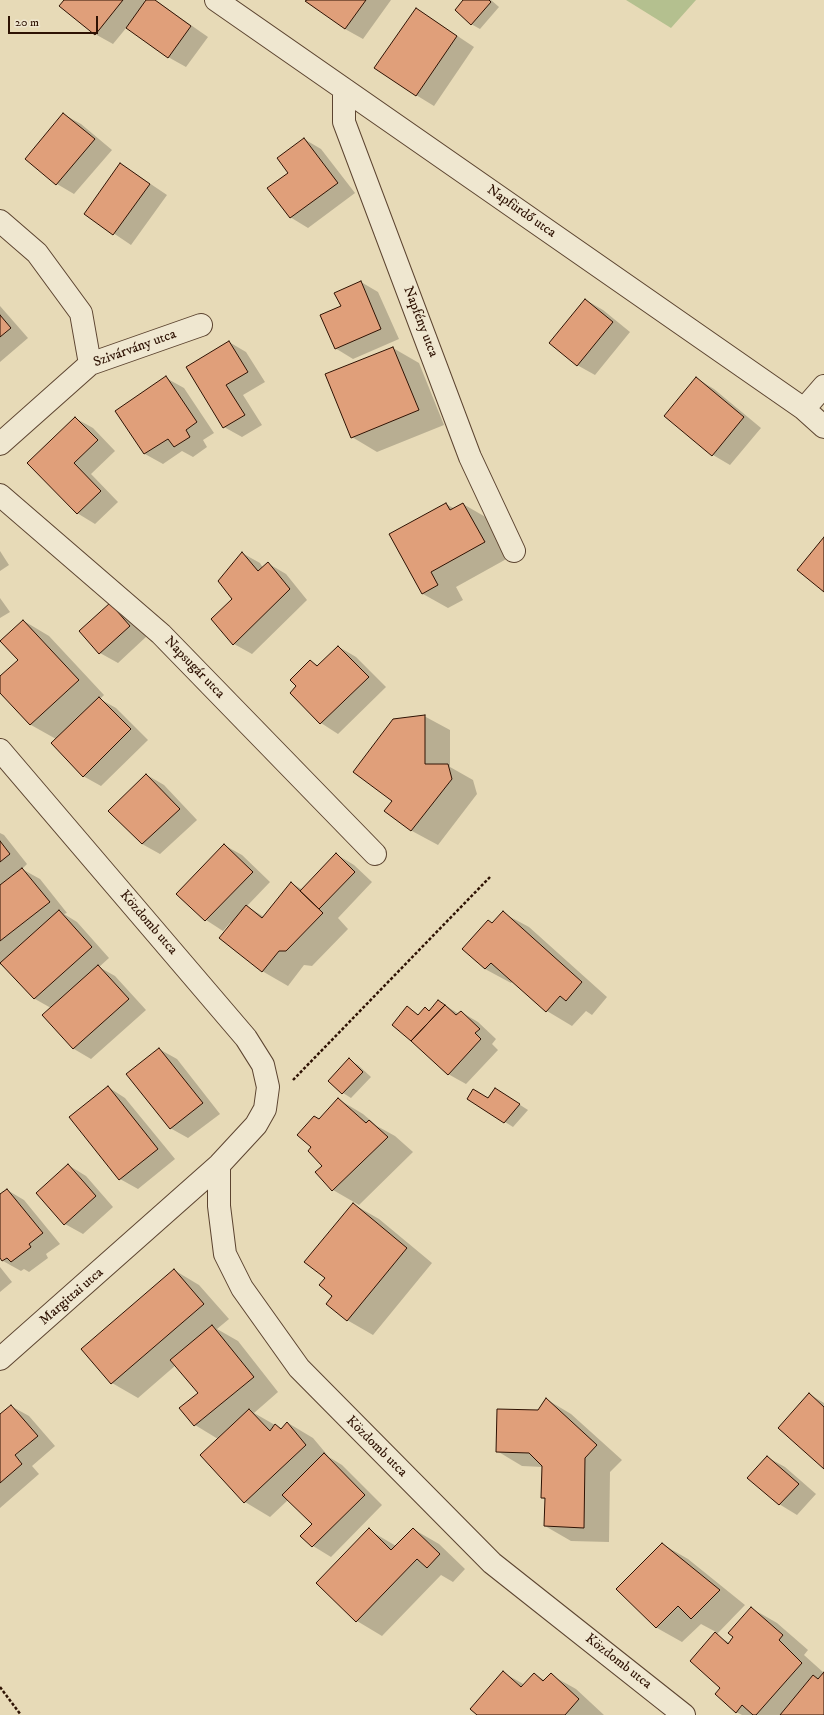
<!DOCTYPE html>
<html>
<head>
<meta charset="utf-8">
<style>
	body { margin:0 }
	#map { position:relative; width:824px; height:1715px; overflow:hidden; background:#e7dab7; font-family:"IM FELL DW Pica",serif }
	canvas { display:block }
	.scale { position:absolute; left:8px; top:16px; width:90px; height:18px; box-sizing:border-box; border:2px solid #2e1203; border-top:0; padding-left:5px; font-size:12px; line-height:14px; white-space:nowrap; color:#2e1203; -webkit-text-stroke:3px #efe7d0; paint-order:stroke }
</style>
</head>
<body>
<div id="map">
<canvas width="824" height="1715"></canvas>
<div class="scale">20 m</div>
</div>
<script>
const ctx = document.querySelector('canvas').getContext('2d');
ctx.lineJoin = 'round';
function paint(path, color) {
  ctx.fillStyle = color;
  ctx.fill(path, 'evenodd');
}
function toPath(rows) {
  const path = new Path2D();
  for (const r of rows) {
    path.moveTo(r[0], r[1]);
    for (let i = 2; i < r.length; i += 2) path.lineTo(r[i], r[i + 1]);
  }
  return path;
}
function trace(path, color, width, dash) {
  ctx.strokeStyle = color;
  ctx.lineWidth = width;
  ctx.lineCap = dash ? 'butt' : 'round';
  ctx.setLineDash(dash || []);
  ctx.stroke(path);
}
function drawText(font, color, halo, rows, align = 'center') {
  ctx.font = font + ' "IM FELL DW Pica",serif';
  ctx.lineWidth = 3;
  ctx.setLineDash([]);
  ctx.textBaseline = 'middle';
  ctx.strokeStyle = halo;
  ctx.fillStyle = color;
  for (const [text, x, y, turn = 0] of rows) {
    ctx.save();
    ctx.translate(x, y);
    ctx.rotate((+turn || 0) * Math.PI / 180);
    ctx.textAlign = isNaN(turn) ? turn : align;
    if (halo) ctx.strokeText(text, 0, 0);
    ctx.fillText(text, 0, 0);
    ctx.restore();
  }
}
const green = toPath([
	[626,0,696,0,671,28]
]);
const shadow = toPath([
	[65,0,144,0,146,2,155,0,208,37,186,67,168,57,127,27,113,44,95,34],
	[308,0,391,0,363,39,345,29],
	[465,0,491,0,499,7,480,29,471,24],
	[417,9,474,47,434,106,416,95],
	[63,114,81,124,112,150,74,194,57,184],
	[304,139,321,149,355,193,308,228,290,217,290,173],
	[121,164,167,195,131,245,85,214],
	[361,282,378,292,399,339,353,359,335,348,342,306],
	[586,300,603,310,630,332,595,375,577,365],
	[0,306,28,338,0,362],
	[229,342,246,352,265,382,243,395,262,425,242,437,224,427,187,368],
	[393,348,419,363,444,425,377,452,352,437],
	[166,378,184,388,214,433,203,440,207,447,193,457,182,451,163,464,145,454,116,411],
	[696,378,714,389,761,428,730,465,713,455],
	[75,418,93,428,115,451,91,474,118,502,95,524,77,513,28,463],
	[446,504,455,509,463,504,489,519,510,557,456,587,463,600,448,608,423,594],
	[0,551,9,565,0,571],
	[242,553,260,563,263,568,269,564,286,574,307,600,252,654,234,644,233,600],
	[0,598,10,612,0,618],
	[110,604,147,636,118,663,100,653],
	[24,621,49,636,104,695,100,699,116,708,148,740,101,786,83,776,56,739,31,725,0,692,0,678,19,660],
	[339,647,356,657,386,687,338,734,321,723,298,686,310,661,319,666],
	[424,716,450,730,450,767,473,780,477,794,438,845,412,831,386,811,393,801],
	[147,775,164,785,197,820,160,854,142,844],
	[0,833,4,835,27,864,22,869,40,879,67,913,64,914,77,922,109,958,99,967,115,976,146,1010,91,1059,74,1049,43,1015,51,1008,35,999,3,963,0,965],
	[224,845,242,855,270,882,247,906,264,917,291,883,303,890,336,854,354,865,372,882,338,918,348,929,312,966,304,965,288,986,262,971,230,923,223,931,206,920,177,894],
	[503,913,529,927,607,997,592,1015,586,1011,572,1026,547,1011,513,981,511,983,485,969,492,924],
	[438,1001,459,1014,461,1012,478,1022,496,1039,492,1044,498,1050,466,1084,448,1074,407,1008,419,1015,425,1009,430,1012],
	[159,1049,177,1059,220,1114,188,1138,170,1128],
	[349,1060,358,1065,371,1077,351,1098,343,1093],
	[108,1087,125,1098,175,1159,138,1189,120,1179,70,1117],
	[503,1094,528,1110,513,1127,505,1122],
	[338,1099,363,1114,377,1126,395,1136,413,1152,359,1205,333,1190,323,1166,313,1147,319,1120],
	[68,1165,86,1176,113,1207,83,1234,65,1224],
	[7,1190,24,1200,60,1244,46,1254,48,1258,29,1272,24,1269,21,1271,3,1261,0,1257,0,1196],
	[353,1204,379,1219,432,1263,373,1335,347,1320,334,1296,326,1278],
	[0,1267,12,1282,0,1292],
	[174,1270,199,1285,229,1319,217,1329,238,1341,278,1392,254,1413,282,1429,288,1423,313,1438,329,1457,342,1465,382,1505,331,1557,313,1546,302,1536,313,1524,288,1500,270,1517,245,1502,218,1439,195,1425,199,1393,176,1365,138,1398,112,1383],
	[809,1394,824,1403,824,1468],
	[546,1399,571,1414,622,1460,610,1472,609,1542,571,1541,545,1526,546,1500,542,1498,543,1467,522,1466,497,1451,538,1411],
	[11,1406,29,1416,55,1446,32,1466,39,1474,0,1508,0,1415],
	[767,1457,785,1467,816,1494,797,1515,779,1504],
	[413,1529,439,1544,465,1569,453,1582,441,1575,382,1636,357,1621,369,1530,396,1546],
	[662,1544,688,1559,745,1605,716,1635,730,1643,751,1608,777,1623,808,1650,804,1655,824,1673,824,1715,742,1715,736,1712,722,1688,691,1661,716,1632,701,1624,682,1642,657,1628,618,1589],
	[504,1673,525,1685,534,1674,546,1681,551,1675,576,1689,604,1715,478,1715]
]);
const building = toPath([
	[64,0,123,0,95,35,59,6,64,0],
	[146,0,155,0,191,26,168,58,126,28,146,0],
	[307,0,366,0,345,29,305,1,307,0],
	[463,0,489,0,491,2,471,25,455,10,463,0],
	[416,8,457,36,416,96,374,68,416,8],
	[63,113,95,139,56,185,25,159,63,113],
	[304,138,338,183,290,218,267,188,288,173,277,158,304,138],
	[120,163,150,184,113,235,84,214,120,163],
	[361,281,381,329,335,349,320,315,341,306,334,293,361,281],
	[585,299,613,322,577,366,549,343,585,299],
	[0,315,11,328,0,337,0,315],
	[229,341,248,372,226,385,245,415,223,428,186,367,229,341],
	[393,347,419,410,351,438,325,374,393,347],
	[166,376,197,422,186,430,190,437,174,447,168,439,144,454,115,411,166,376],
	[696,377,744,417,712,456,664,416,696,377],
	[75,417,98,440,74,463,101,491,77,514,27,463,75,417],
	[446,503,450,510,463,503,485,542,431,572,438,585,422,594,389,534,446,503],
	[824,537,824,592,797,570,824,537],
	[242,552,258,571,268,562,290,589,233,645,211,619,232,599,218,581,242,552],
	[110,603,130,626,99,654,79,631,110,603],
	[23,620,79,680,30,725,0,693,0,676,18,660,0,641,23,620],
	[338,646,369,677,320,724,290,693,296,686,290,680,310,660,317,666,338,646],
	[99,697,131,729,83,777,51,743,99,697],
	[425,715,425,764,448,764,452,779,411,831,384,811,392,801,353,772,393,719,425,715],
	[146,774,180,809,142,844,108,811,146,774],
	[0,841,10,854,0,862,0,841],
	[224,844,253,872,205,921,176,894,224,844],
	[336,853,355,872,319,909,300,891,336,853],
	[22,868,50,902,0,941,0,885,22,868],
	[291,882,323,913,286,951,279,951,262,972,219,938,246,905,262,918,291,882],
	[59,910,92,947,34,999,0,963,59,910],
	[503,911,582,982,566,1001,560,996,546,1012,491,963,485,969,462,949,488,920,492,923,503,911],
	[98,965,129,999,73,1049,42,1015,98,965],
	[438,1000,445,1005,411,1041,392,1025,407,1006,418,1015,425,1007,429,1011,438,1000],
	[445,1005,456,1015,461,1011,480,1029,475,1033,481,1039,448,1075,411,1041,445,1005],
	[159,1048,203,1103,170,1129,126,1074,159,1048],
	[349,1058,363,1072,342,1094,328,1081,349,1058],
	[108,1086,158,1149,119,1180,69,1117,108,1086],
	[495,1088,520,1104,504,1123,467,1099,473,1089,488,1098,495,1088],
	[338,1098,366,1123,369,1120,388,1137,332,1191,315,1172,322,1166,308,1151,311,1147,297,1135,314,1116,319,1119,338,1098],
	[68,1164,96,1196,64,1225,36,1193,68,1164],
	[7,1189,43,1233,29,1244,31,1247,11,1262,7,1258,2,1261,0,1258,0,1194,7,1189],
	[353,1203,407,1248,347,1321,326,1304,332,1296,319,1285,325,1278,304,1262,353,1203],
	[174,1269,204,1304,111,1384,81,1349,174,1269],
	[212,1325,254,1377,194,1426,179,1408,198,1393,170,1360,212,1325],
	[809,1393,824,1407,824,1469,778,1428,809,1393],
	[546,1398,597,1445,585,1458,584,1528,544,1526,545,1498,541,1498,542,1466,529,1453,496,1452,497,1409,538,1410,546,1398],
	[11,1405,38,1436,15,1455,22,1464,0,1483,0,1414,11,1405],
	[249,1409,270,1431,275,1424,281,1429,287,1422,306,1445,244,1503,200,1455,249,1409],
	[324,1453,365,1495,312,1547,300,1536,312,1524,282,1495,324,1453],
	[767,1456,799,1484,779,1505,747,1478,767,1456],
	[369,1528,391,1550,413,1528,440,1554,427,1568,417,1559,356,1622,316,1583,369,1528],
	[662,1543,720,1590,691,1619,678,1606,656,1628,616,1589,662,1543],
	[751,1607,783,1635,779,1640,802,1663,756,1715,753,1715,742,1705,736,1713,715,1694,720,1688,690,1661,715,1632,728,1644,733,1637,728,1633,751,1607],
	[503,1671,521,1687,534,1673,543,1681,551,1673,579,1699,565,1715,477,1715,470,1709,503,1671],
	[824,1672,824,1715,780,1715,813,1675,818,1679,824,1672]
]);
const path = toPath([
	[293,1080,490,877],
	[0,1687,21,1715]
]);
const minor = toPath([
	[216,0,804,409,824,427],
	[344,89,344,122,470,457,514,551],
	[0,221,37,253,81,313,90,364],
	[804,409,824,386],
	[0,444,90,364,201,325],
	[0,495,161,634,375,854],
	[0,750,246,1038,263,1065,268,1087,265,1109,256,1125,219,1165,0,1359],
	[219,1165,219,1206,225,1254,242,1288,299,1368,492,1563,684,1715]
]);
const streetNames = [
	["Napfürdő utca",521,212,35],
	["Napfény utca",420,322,69],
	["Szivárvány utca",135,349,-20],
	["Napsugár utca",194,668,46],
	["Közdomb utca",148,923,49],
	["Margittai utca",72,1297,-41],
	["Közdomb utca",376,1447,45],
	["Közdomb utca",618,1662,38]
];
paint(green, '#b4c08f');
paint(shadow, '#0003');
paint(building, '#e09f7a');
trace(building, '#2e1203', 1);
trace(minor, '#5c4430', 24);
trace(path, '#2e1203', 2.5, [3, 2]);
trace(minor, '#efe7d0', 22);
drawText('14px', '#2e1203', '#efe7d0', streetNames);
</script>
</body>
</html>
